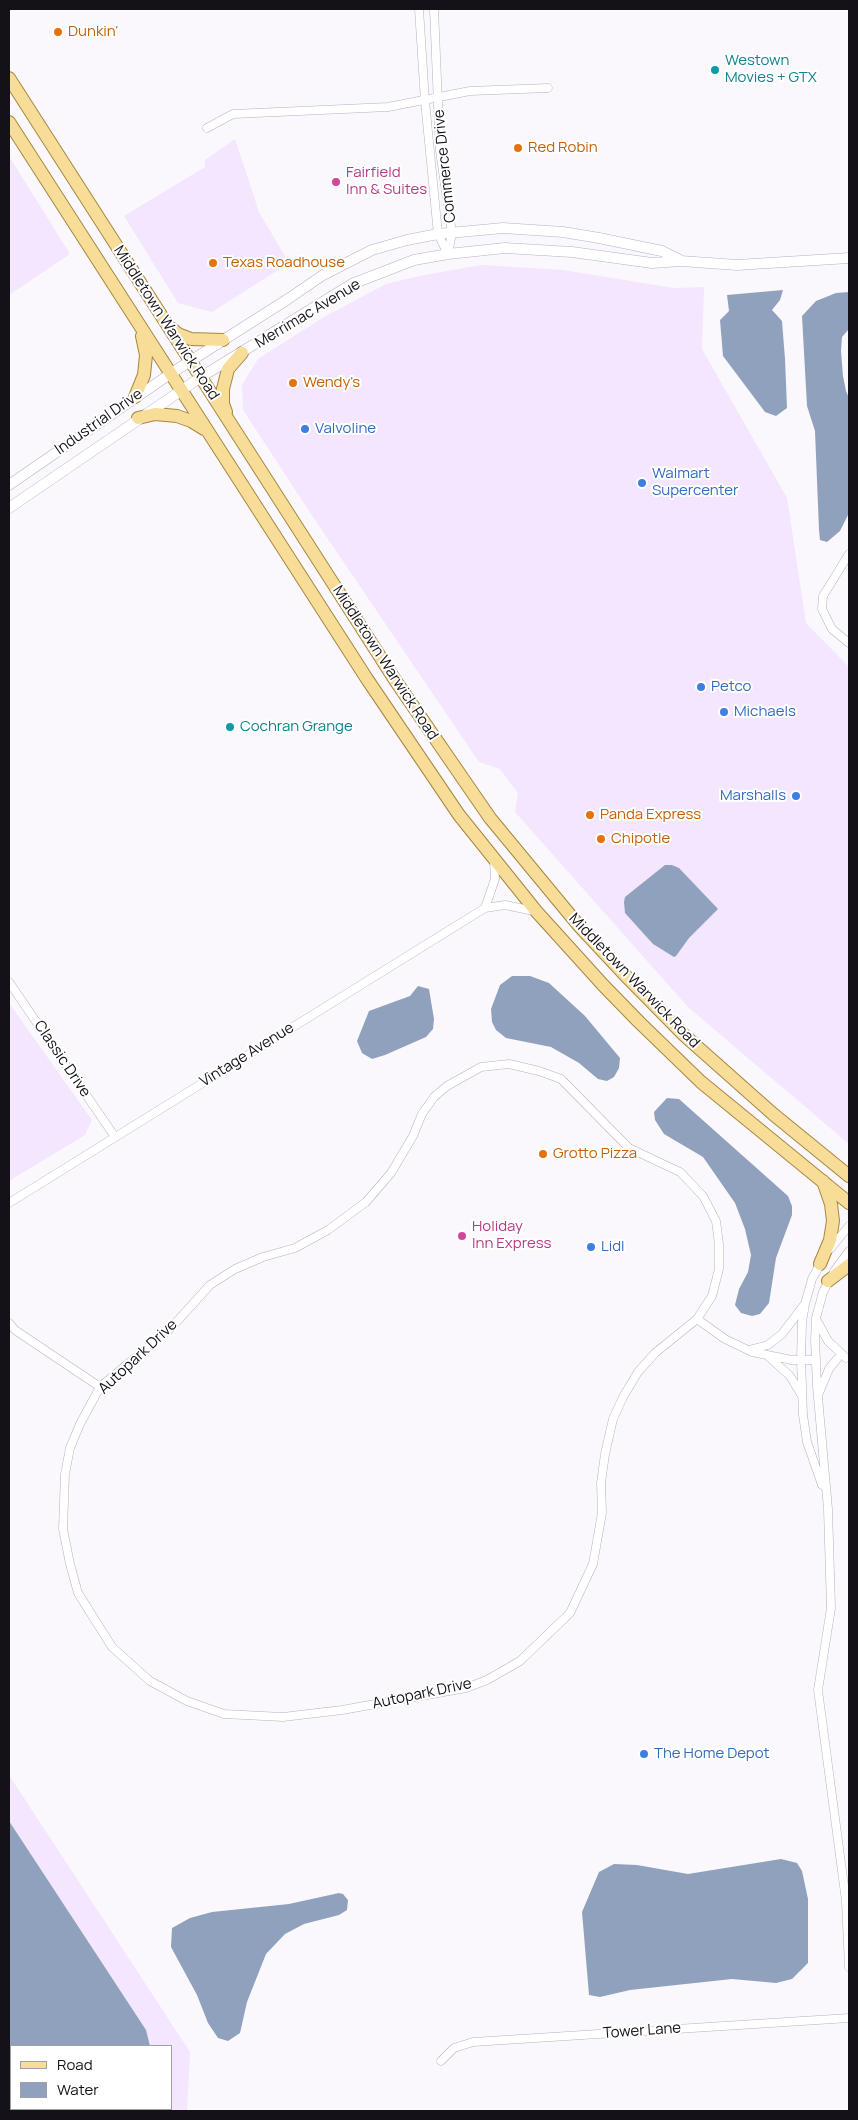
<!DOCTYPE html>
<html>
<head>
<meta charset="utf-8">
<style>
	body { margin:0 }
	#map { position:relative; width:858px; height:2120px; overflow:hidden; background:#faf8fc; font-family:Manrope,sans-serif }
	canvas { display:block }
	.frame { position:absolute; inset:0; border:10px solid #151118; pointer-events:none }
	.legend { position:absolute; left:10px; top:2045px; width:162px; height:65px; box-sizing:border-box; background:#fff; border:1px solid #a1a0a3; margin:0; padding:6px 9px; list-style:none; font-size:15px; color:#151118 }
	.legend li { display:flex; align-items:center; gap:10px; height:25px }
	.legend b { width:25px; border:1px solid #a1a0a3 }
</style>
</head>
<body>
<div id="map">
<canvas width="858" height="2120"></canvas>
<div class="frame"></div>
<ul class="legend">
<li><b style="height:6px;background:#f8dd99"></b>Road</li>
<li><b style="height:14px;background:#90a1bd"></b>Water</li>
</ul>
</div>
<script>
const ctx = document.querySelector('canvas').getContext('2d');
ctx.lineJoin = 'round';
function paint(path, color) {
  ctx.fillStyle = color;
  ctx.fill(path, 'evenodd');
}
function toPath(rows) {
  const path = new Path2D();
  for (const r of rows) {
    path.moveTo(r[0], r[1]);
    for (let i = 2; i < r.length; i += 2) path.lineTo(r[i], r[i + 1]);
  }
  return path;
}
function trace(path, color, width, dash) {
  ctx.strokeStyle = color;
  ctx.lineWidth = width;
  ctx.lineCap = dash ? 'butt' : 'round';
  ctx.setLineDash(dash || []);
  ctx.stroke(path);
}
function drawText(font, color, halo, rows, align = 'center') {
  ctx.font = font + ' Manrope,sans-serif';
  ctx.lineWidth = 4;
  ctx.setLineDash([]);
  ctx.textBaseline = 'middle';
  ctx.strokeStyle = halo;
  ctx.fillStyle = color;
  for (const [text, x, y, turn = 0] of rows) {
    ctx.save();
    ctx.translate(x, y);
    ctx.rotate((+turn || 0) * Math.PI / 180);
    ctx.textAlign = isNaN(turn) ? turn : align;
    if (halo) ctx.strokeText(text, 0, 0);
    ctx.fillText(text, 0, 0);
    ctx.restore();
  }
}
const built = toPath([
	[235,139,259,212,289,263,212,312,178,303,124,216,205,167,205,160],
	[9,156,70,254,9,295],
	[481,265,563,270,674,288,704,287,702,349,787,498,806,623,849,667,849,1144,688,1007,515,812,518,793,500,769,479,762,311,514,243,410,242,385,258,359,324,317,386,284,419,276],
	[9,1003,92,1120,85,1135,9,1181],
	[9,1775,190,2052,187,2111,9,2111],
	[11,2046,171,2046,171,2109,11,2109]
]);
const water = toPath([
	[783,290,780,300,772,310,782,321,785,359,787,408,776,416,765,412,723,356,720,320,729,311,727,295],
	[849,292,849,329,842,337,841,351,843,376,846,391,849,398,849,513,840,531,827,542,820,540,819,530,815,431,807,406,802,316,816,301,836,293],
	[665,865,672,865,679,868,718,909,689,938,676,956,674,957,653,944,625,913,624,902,625,897],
	[512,976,530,976,549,983,585,1016,620,1058,619,1068,614,1077,607,1081,598,1079,579,1063,551,1047,506,1038,496,1030,492,1022,491,1009,500,985],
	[418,986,429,989,434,1019,433,1029,426,1037,385,1055,372,1059,362,1053,357,1041,369,1011,410,996],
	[667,1098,679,1099,788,1196,792,1206,792,1215,776,1258,769,1303,760,1314,752,1316,741,1313,735,1305,739,1289,748,1272,751,1255,745,1229,735,1203,703,1157,664,1134,655,1120,654,1112],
	[9,1821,146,2030,150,2046,11,2046,11,2109,160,2109,160,2111,9,2111],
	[781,1859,797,1863,802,1871,808,1899,808,1963,792,1979,776,1983,732,1979,630,1990,600,1997,589,1995,582,1912,599,1872,614,1864,637,1865,688,1874],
	[339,1893,343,1894,348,1900,347,1910,339,1915,304,1924,285,1934,266,1954,247,2002,240,2033,228,2041,218,2038,208,2023,197,1995,171,1947,172,1928,190,1918,212,1912,289,1904]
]);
const minor = toPath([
	[419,9,425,101,438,234,448,254],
	[434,9,440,151,452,233,448,254],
	[207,128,233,114,388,107,470,91,548,88],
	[849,554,823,596,822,609,832,629,849,643],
	[485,908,495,879,494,860],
	[9,982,115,1137],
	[509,1064,539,1071,561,1079,629,1148,680,1172,703,1196,716,1221,719,1244,719,1269,712,1296,697,1319,655,1353,638,1372,623,1397,613,1419,605,1454,601,1483,602,1513,593,1564,570,1613,520,1661,487,1680,466,1688,342,1710,283,1717,224,1714,187,1701,150,1681,112,1647,78,1593,70,1564,63,1529,65,1474,70,1448,80,1424,100,1387,171,1328,210,1285,235,1269,263,1257,295,1248,328,1230,366,1202,391,1173,413,1136,422,1114,434,1097,447,1086,481,1067,509,1064],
	[9,1203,485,908,505,905,534,911],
	[830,1249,849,1226],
	[849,1251,835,1270,823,1292,816,1318,815,1339,817,1386,828,1509,831,1608,818,1690,846,1901,849,1967],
	[697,1319,725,1339,752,1352,792,1360,816,1360],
	[816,1319,828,1341,846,1358],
	[9,1323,15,1330,100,1387],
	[749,1350,768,1345,782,1334,804,1305],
	[768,1356,790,1376,802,1396],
	[818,1395,829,1369,837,1359],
	[822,1485,807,1442,803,1415,801,1360,802,1322,805,1304,812,1279,822,1261],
	[441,2061,454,2048,473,2042,849,2018]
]);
const tertiary = toPath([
	[9,485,170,374,288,299,323,275,372,250,407,240,438,234,503,228,563,232,599,238,662,251,680,260],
	[9,508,201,377,352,284,414,260,448,254,505,248,572,252,652,263,681,261,737,265,849,258]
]);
const primary = toPath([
	[9,78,395,680,490,818,580,927,624,974,684,1035,773,1114,849,1176],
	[9,122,367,679,459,815,536,911,603,985,639,1022,701,1082,849,1203],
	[171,328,178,334,191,339,223,340],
	[135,397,144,375,146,355,142,336],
	[226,412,223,404,223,389,228,369,242,353],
	[138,418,155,414,177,416,191,421,204,429],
	[820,1264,830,1240,833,1221,831,1204,823,1181],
	[828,1281,849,1265]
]);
const markers = [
	[58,32,5,"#e8710a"],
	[715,70,5,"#0f9aa8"],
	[518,148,5,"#e8710a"],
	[336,182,5,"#d1479c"],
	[213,263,5,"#e8710a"],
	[293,383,5,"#e8710a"],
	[305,429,5,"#3f7fe0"],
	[642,483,5,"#3f7fe0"],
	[701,687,5,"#3f7fe0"],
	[724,712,5,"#3f7fe0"],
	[230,727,5,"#0f9aa8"],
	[796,796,5,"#3f7fe0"],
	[590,815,5,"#e8710a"],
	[601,839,5,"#e8710a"],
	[543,1154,5,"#e8710a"],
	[462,1236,5,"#d1479c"],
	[591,1247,5,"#3f7fe0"],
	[644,1754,5,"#3f7fe0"]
];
const foodNames = [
	["Dunkin'",68,32],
	["Red Robin",528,148],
	["Texas Roadhouse",223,263],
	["Wendy's",303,383],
	["Panda Express",600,815],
	["Chipotle",611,839],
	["Grotto Pizza",553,1154]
];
const cultureNames = [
	["Westown",725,61],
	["Movies + GTX",725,78],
	["Cochran Grange",240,727]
];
const streetNames = [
	["Commerce Drive",445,166,-96],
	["Merrimac Avenue",308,314,-31],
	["Middletown Warwick Road",166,323,57],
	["Industrial Drive",99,422,-35],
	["Middletown Warwick Road",385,663,57],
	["Middletown Warwick Road",634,981,46],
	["Vintage Avenue",247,1055,-32],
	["Classic Drive",62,1059,56],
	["Autopark Drive",138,1357,-43],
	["Autopark Drive",422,1694,-12],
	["Tower Lane",642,2031,-4]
];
const hotelNames = [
	["Fairfield",346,173],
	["Inn & Suites",346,190],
	["Holiday",472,1227],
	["Inn Express",472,1244]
];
const shopNames = [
	["Valvoline",315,429],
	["Walmart",652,474],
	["Supercenter",652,491],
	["Petco",711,687],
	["Michaels",734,712],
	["Marshalls",786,796,"right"],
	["Lidl",601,1247],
	["The Home Depot",654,1754]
];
paint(built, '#f3e6fe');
paint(water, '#90a1bd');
trace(minor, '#baaec5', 9);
trace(tertiary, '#baaec5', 11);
trace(primary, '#a68740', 14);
trace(minor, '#fff', 8);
trace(tertiary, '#fff', 10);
trace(primary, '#f8dd99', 12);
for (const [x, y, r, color] of markers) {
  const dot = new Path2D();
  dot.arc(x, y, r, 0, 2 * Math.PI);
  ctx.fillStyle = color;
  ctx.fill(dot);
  trace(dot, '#fff', 2);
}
drawText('15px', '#c56008', '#fff', foodNames, 'left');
drawText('15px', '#0d838f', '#fff', cultureNames, 'left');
drawText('15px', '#151118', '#fff', streetNames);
drawText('15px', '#b23c85', '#fff', hotelNames, 'left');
drawText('15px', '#366cbe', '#fff', shopNames, 'left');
</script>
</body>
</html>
